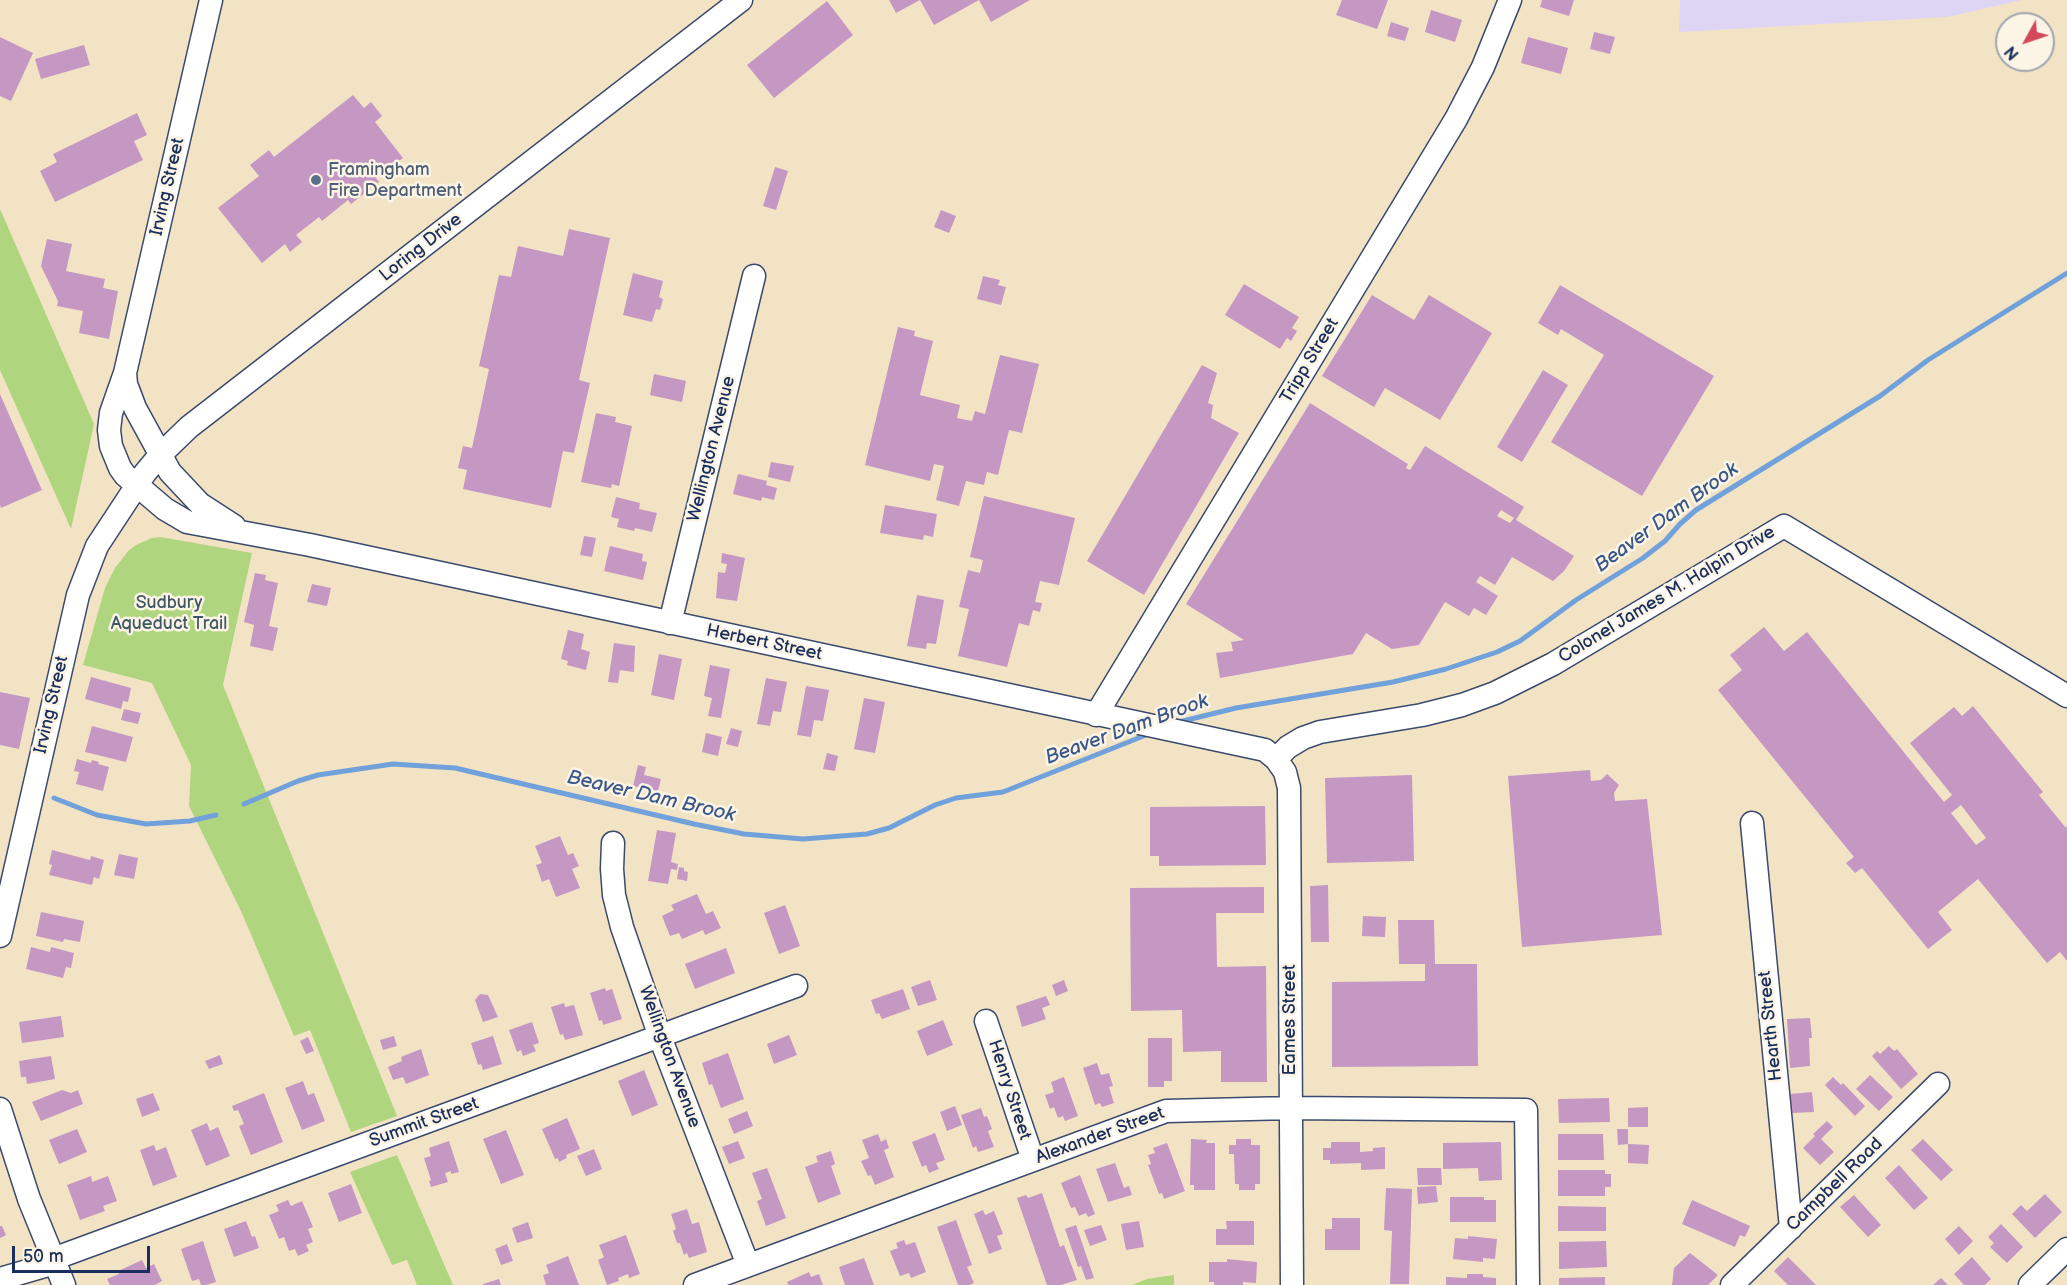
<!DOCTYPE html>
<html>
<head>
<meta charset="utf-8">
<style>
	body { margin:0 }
	#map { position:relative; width:2067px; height:1285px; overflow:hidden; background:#f2e3c5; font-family:"Balsamiq Sans",sans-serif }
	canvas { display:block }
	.north { position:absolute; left:1995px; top:12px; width:60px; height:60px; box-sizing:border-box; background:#fcf5e5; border:2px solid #a2a6af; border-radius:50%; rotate:230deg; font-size:16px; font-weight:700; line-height:24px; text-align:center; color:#1b2f5e }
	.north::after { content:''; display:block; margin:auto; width:21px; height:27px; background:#d1495b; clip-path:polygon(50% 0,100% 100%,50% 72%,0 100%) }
	.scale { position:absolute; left:12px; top:1246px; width:138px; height:27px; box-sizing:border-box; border:3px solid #1b2f5e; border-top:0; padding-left:8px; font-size:18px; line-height:21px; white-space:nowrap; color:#1b2f5e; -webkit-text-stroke:4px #fcf5e5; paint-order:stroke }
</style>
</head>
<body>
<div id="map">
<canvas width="2067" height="1285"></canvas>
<div class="north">N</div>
<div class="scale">50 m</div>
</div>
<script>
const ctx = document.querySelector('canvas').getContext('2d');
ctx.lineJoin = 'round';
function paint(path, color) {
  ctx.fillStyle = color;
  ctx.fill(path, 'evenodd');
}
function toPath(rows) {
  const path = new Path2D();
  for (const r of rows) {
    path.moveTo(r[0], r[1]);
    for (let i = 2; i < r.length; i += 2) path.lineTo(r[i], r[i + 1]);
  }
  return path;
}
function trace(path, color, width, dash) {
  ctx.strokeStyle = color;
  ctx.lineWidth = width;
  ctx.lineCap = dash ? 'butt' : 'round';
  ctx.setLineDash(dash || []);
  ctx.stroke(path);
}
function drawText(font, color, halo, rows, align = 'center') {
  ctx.font = font + ' "Balsamiq Sans",sans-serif';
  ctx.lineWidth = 5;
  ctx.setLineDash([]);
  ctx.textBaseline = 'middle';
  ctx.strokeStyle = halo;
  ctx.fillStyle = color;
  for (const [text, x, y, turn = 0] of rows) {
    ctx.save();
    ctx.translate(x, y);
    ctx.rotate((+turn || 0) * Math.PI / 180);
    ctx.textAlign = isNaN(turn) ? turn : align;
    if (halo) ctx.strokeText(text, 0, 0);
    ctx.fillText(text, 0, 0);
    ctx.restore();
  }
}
const built = toPath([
	[1680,0,2022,0,1947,17,1679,32]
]);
const green = toPath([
	[0,209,94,424,71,529,0,370],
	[160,537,252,553,223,685,397,1116,351,1132,310,1030,294,1036,241,911,189,806,191,765,152,683,83,665,105,588,115,568,129,550,136,545,152,538],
	[397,1155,453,1285,417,1285,407,1260,392,1265,350,1172],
	[1174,1275,1174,1285,1132,1285,1147,1279]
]);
const stream = toPath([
	[1179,722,1236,708,1393,682,1446,669,1497,652,1520,641,1576,600,1643,558,1665,541,1680,524,1696,510,1880,396,1928,360,2067,273],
	[54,798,97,815,146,824,190,821,216,815],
	[244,804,298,781,318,775,393,764,455,768,694,824,744,834,803,839,867,834,889,828,935,805,956,798,1003,792,1151,733]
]);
const building = toPath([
	[889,0,1030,0,991,22,979,0,934,25,920,0,896,13],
	[1342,0,1388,0,1377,29,1336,15],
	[1542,0,1574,0,1569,16,1540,7],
	[827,1,853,35,774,98,747,65],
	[1431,10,1462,20,1455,42,1425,32],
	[1391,22,1409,28,1405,41,1387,36],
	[1594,32,1615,37,1610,54,1590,49],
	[0,37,33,53,11,101,0,96],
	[1528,37,1568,48,1561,74,1521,63],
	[84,45,90,65,41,79,35,59],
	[353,95,364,108,371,102,382,116,375,122,403,158,376,178,379,182,351,204,348,200,322,221,319,217,296,235,302,242,290,252,285,244,262,263,218,208,259,176,250,165,269,150,274,157],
	[137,113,147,135,134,141,143,160,55,202,40,171,57,162,53,154],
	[775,167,788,171,776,210,763,206],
	[941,210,956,216,949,233,934,227],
	[569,229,610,238,579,380,590,383,574,453,563,451,551,508,463,489,467,470,458,468,463,446,472,448,489,369,479,366,499,275,511,277,518,246,563,256],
	[47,239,72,244,66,271,105,279,103,288,118,291,109,339,79,333,83,311,57,306,58,301,41,266],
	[633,273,663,281,659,297,663,299,660,310,656,309,652,322,623,315],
	[983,276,1000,280,998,285,1006,287,1001,305,977,299],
	[1244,284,1299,317,1292,328,1297,331,1291,341,1287,338,1280,349,1225,315],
	[1560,285,1714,376,1642,496,1551,442,1604,355,1561,329,1558,335,1538,323],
	[1372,295,1414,320,1429,295,1492,333,1440,420,1385,388,1374,407,1322,376],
	[898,327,915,331,914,336,933,341,920,395,960,405,957,418,972,421,975,411,985,414,1000,355,1039,364,1022,433,1009,430,998,475,987,472,984,485,966,481,959,506,936,500,944,466,934,464,930,481,865,465],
	[1202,365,1217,373,1208,403,1213,405,1211,418,1239,433,1144,595,1087,561],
	[1543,370,1568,385,1522,462,1497,447],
	[654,374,686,381,682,402,650,395],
	[0,394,42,490,1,508,0,505],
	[1310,403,1408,464,1406,468,1410,470,1425,446,1524,507,1516,520,1574,556,1564,571,1553,581,1512,557,1495,585,1480,576,1476,582,1498,596,1486,615,1474,608,1469,616,1445,602,1419,645,1392,649,1366,633,1353,654,1220,678,1216,653,1233,651,1231,642,1244,640,1186,604],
	[1501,510,1514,518,1510,523,1497,516],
	[596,413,616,417,615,422,632,426,619,486,612,484,611,488,581,482],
	[771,462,794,466,790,482,768,477],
	[738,474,767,481,766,485,777,488,774,500,762,497,761,501,733,494],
	[984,496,1075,518,1059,585,1040,581,1035,602,1042,603,1040,612,1033,610,1029,626,1019,623,1007,667,958,656,969,609,959,607,968,570,980,573,983,560,970,557],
	[616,497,640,503,639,509,657,513,652,532,635,528,634,531,617,527,619,519,611,517],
	[885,505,937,514,933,537,924,535,923,540,880,533],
	[584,536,596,538,592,557,580,555],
	[610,546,643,554,642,561,647,562,643,580,604,571],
	[722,553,745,558,737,601,716,598,718,572,725,573,727,564,721,563],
	[255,573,266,575,265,580,278,583,269,626,278,628,273,651,250,646,254,625,244,622],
	[312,584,331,588,327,606,307,602],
	[917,595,944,600,936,644,927,643,926,649,907,646],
	[1764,627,1784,651,1807,632,1944,802,1952,795,1910,743,1954,707,1962,716,1973,706,2043,792,2039,795,2066,828,2067,826,2067,961,2060,952,2047,963,1978,879,1938,912,1952,930,1928,949,1862,868,1855,873,1846,863,1854,857,1718,690,1742,670,1730,655],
	[1961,805,1986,838,1976,845,1951,813],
	[568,630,584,634,581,649,590,652,586,670,567,665,568,661,561,659],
	[614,643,635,646,634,672,620,670,618,683,608,682],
	[659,654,682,659,674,700,651,695],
	[710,665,730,669,721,718,708,716,712,698,704,696],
	[91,677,131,688,128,702,123,701,121,709,85,699],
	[766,678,787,682,781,712,773,711,770,726,757,724],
	[806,686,829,690,823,721,814,720,811,737,797,735],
	[0,692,30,698,19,749,0,745],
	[864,698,885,702,875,753,854,749],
	[124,709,141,713,138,724,121,720],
	[92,726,133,737,126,762,85,752],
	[731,728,742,731,738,747,726,744],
	[706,733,722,737,718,756,702,752],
	[827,753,838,756,835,771,823,769],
	[77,759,91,763,92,760,99,762,98,764,109,767,103,791,76,784,79,772,74,771],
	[638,765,646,767,644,775,661,779,658,791,633,786],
	[1590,770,1591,781,1601,780,1607,774,1619,785,1614,793,1615,801,1647,799,1662,935,1522,947,1508,776],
	[1412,775,1414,861,1327,863,1325,778],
	[1265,806,1266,865,1159,866,1159,856,1150,856,1150,807],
	[657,830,676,833,671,862,678,864,677,870,671,869,668,884,648,881],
	[560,836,568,855,573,853,579,866,572,869,580,888,556,897,549,879,542,882,536,865,542,863,535,846],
	[52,850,90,860,91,856,104,860,99,879,94,877,92,885,49,875,52,865,49,864],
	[119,854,138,858,134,879,114,875],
	[679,867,684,868,684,871,688,872,687,881,677,879],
	[1328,885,1329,942,1311,942,1310,886],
	[1264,887,1264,913,1216,913,1217,967,1266,966,1267,1082,1221,1082,1221,1051,1183,1052,1182,1010,1131,1011,1130,888],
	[697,894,706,914,713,911,721,928,705,935,703,930,682,939,679,933,670,936,662,916,674,910,671,905],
	[785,905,800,946,779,954,764,913],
	[41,912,84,921,80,942,64,939,63,942,36,936],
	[1363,916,1386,917,1385,937,1362,936],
	[1398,920,1434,920,1435,964,1399,964],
	[31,947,50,952,51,947,74,953,71,968,66,967,63,978,26,969],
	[726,948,735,973,695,989,685,964],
	[1425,964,1477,964,1478,1066,1332,1067,1332,982,1425,981],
	[930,980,937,1000,918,1006,911,987],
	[1064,980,1068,991,1056,996,1052,985],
	[605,988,606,991,612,989,622,1019,603,1025,602,1020,599,1021,590,993],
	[903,989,910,1009,882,1019,879,1013,876,1014,871,1000],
	[480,994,488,995,498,1017,483,1022,475,1000],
	[1046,996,1050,1005,1042,1008,1046,1019,1022,1027,1016,1006],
	[564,1003,565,1007,574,1005,583,1035,565,1040,563,1034,560,1035,551,1007],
	[61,1016,64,1037,22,1043,19,1022],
	[1810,1018,1812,1038,1809,1038,1810,1066,1790,1068,1787,1019],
	[943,1020,953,1045,927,1056,917,1031],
	[532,1022,539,1043,533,1045,536,1051,523,1056,521,1050,517,1052,509,1030],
	[789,1035,797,1055,774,1064,767,1044],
	[394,1036,397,1046,383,1050,380,1040],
	[493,1036,502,1064,483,1070,481,1064,478,1065,471,1043],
	[308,1037,314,1051,306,1054,300,1041],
	[1148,1038,1172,1038,1172,1081,1164,1081,1164,1087,1148,1087],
	[1889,1046,1894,1051,1897,1049,1918,1074,1901,1089,1872,1056,1877,1051,1880,1054],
	[421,1049,429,1075,406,1084,403,1077,393,1080,388,1067,402,1061,401,1057],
	[728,1053,744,1099,721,1108,712,1084,709,1085,702,1063],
	[220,1055,223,1064,209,1069,205,1061],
	[51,1056,55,1079,27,1084,26,1077,21,1077,19,1061],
	[1097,1063,1101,1075,1109,1073,1113,1086,1109,1087,1114,1103,1102,1107,1100,1103,1095,1105,1083,1068],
	[644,1070,658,1105,632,1116,618,1081],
	[1870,1075,1893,1097,1879,1111,1856,1089],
	[1064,1077,1078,1116,1065,1121,1063,1116,1058,1118,1054,1107,1050,1109,1045,1095,1054,1092,1051,1082],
	[1833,1077,1841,1085,1843,1083,1865,1106,1855,1116,1825,1085],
	[303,1081,308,1095,314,1093,325,1121,302,1130,285,1088],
	[62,1090,71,1093,78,1090,83,1104,41,1121,32,1102],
	[1812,1092,1814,1112,1791,1113,1789,1094],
	[153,1093,160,1110,142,1117,136,1099],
	[264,1093,283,1142,251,1155,239,1126,244,1124,238,1110,234,1111,232,1106],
	[1609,1098,1610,1122,1559,1123,1558,1099],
	[955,1106,962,1125,947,1131,940,1112],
	[1648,1107,1648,1127,1628,1127,1628,1108],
	[981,1108,984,1117,987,1116,992,1129,988,1131,994,1147,978,1152,976,1146,973,1148,961,1115],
	[747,1111,753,1126,734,1134,728,1119],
	[567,1118,580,1149,566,1155,567,1158,559,1162,558,1158,555,1159,542,1129],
	[1827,1121,1833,1127,1821,1139,1834,1152,1820,1165,1803,1148,1815,1136,1813,1134],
	[207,1123,210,1131,218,1127,230,1156,206,1166,191,1130],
	[77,1129,87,1152,59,1164,49,1140],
	[1617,1129,1628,1129,1628,1144,1618,1145],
	[506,1130,524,1175,501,1184,483,1139],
	[935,1133,945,1160,936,1163,939,1169,929,1173,926,1165,922,1167,912,1142],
	[878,1134,881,1142,886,1139,889,1148,884,1150,894,1177,875,1185,871,1175,868,1176,861,1161,869,1158,862,1140],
	[1558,1134,1603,1134,1604,1160,1558,1160],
	[1191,1139,1207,1140,1206,1143,1215,1143,1215,1190,1194,1190,1194,1185,1190,1185],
	[1236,1139,1251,1139,1251,1145,1260,1145,1260,1184,1255,1184,1255,1190,1239,1190,1239,1184,1235,1184,1234,1154,1229,1154,1229,1145,1236,1145],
	[1923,1139,1953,1170,1941,1181,1911,1150],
	[449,1141,459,1172,451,1174,451,1171,445,1173,448,1182,431,1187,429,1181,431,1180,424,1158,431,1156,429,1148],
	[738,1141,745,1158,729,1164,722,1147],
	[1331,1142,1360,1142,1360,1152,1373,1151,1373,1148,1385,1147,1385,1169,1361,1170,1361,1163,1330,1164,1330,1160,1323,1160,1323,1148,1331,1148],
	[1501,1142,1502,1180,1479,1181,1478,1168,1443,1169,1443,1143],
	[1167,1143,1185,1191,1164,1199,1162,1193,1159,1194,1148,1165,1151,1164,1148,1155,1155,1153,1153,1148],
	[1628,1144,1649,1145,1648,1164,1628,1163],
	[154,1145,156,1151,166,1147,177,1177,153,1186,140,1150],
	[594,1149,602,1169,586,1176,577,1156],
	[831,1151,835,1164,831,1166,841,1194,818,1203,805,1167,818,1162,816,1156],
	[1115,1163,1124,1188,1129,1186,1132,1195,1108,1202,1096,1169],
	[1899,1165,1928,1198,1914,1210,1885,1178],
	[767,1168,786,1218,766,1226,757,1201,762,1199,752,1173],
	[1417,1168,1441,1168,1442,1185,1418,1185],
	[1558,1170,1605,1170,1605,1174,1611,1174,1611,1187,1605,1187,1605,1196,1558,1196],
	[1080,1175,1095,1214,1088,1217,1086,1213,1079,1216,1075,1207,1071,1208,1061,1183],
	[91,1176,92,1182,108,1176,117,1201,103,1206,105,1211,80,1220,67,1185],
	[351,1184,362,1213,339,1222,328,1193],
	[1436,1186,1438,1202,1418,1204,1417,1187],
	[1386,1188,1412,1189,1409,1284,1390,1284,1392,1231,1384,1230],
	[1042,1193,1060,1247,1064,1245,1077,1280,1061,1285,1047,1285,1017,1198,1026,1195,1028,1198],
	[2045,1194,2062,1212,2035,1238,2012,1214,2021,1205,2027,1211],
	[1854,1195,1881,1225,1868,1237,1840,1207],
	[1450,1197,1484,1197,1484,1200,1496,1200,1496,1222,1450,1222],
	[288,1200,291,1206,302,1201,313,1227,308,1229,313,1242,306,1245,309,1251,298,1256,295,1249,289,1251,284,1237,279,1239,269,1215,279,1211,276,1205],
	[1692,1200,1750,1226,1745,1237,1740,1235,1735,1247,1682,1224],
	[1558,1206,1606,1207,1606,1231,1558,1231],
	[687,1209,692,1224,699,1222,707,1252,689,1258,687,1253,684,1255,680,1243,677,1243,673,1231,676,1229,671,1214],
	[983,1210,985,1215,994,1211,1003,1234,997,1236,1002,1249,989,1254,974,1214],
	[1332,1218,1360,1218,1360,1250,1325,1250,1325,1229,1332,1229],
	[956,1220,972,1265,967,1267,974,1283,969,1285,958,1285,937,1227],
	[246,1221,252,1237,255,1236,259,1248,234,1257,224,1229],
	[1139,1221,1144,1247,1126,1250,1121,1224],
	[1226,1221,1254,1221,1254,1245,1216,1245,1216,1229,1227,1229],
	[528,1222,533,1238,517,1243,512,1228],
	[2001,1224,2023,1247,2007,1263,1990,1247,1994,1243,1988,1237],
	[1076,1225,1094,1278,1086,1280,1081,1266,1078,1267,1065,1229],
	[1101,1225,1107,1240,1090,1246,1084,1230],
	[0,1226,2,1226,6,1235,0,1238],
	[1959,1226,1973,1241,1959,1255,1945,1239],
	[626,1235,640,1274,629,1278,628,1274,618,1278,619,1281,607,1285,598,1260,604,1257,599,1245],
	[1468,1236,1497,1239,1495,1259,1483,1258,1483,1262,1453,1259,1455,1238,1468,1239],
	[904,1240,906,1245,915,1242,926,1272,911,1278,909,1273,900,1276,890,1251,898,1248,896,1243],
	[203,1241,216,1282,206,1285,201,1285,199,1279,192,1281,181,1249],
	[1606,1241,1607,1267,1559,1269,1559,1242],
	[507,1244,513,1261,501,1265,495,1249],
	[1690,1253,1718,1275,1708,1285,1672,1285,1674,1268],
	[568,1256,579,1285,546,1285,543,1275,549,1273,546,1265],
	[1788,1257,1816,1285,1788,1285,1774,1271],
	[1972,1257,1991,1279,1985,1285,1964,1285,1954,1274],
	[864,1258,874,1285,845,1285,839,1267],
	[1227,1259,1257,1262,1256,1283,1243,1282,1243,1285,1214,1285,1214,1282,1209,1282,1209,1262,1227,1262],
	[142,1260,146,1268,154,1264,162,1281,155,1285,110,1285,107,1279,119,1274,118,1271],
	[809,1272,811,1277,819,1274,823,1285,788,1285,787,1282],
	[1467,1274,1483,1274,1483,1277,1496,1278,1496,1285,1446,1285,1446,1277,1467,1278],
	[1605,1277,1605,1285,1559,1285,1559,1278],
	[1941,1278,1948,1285,1933,1285],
	[499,1279,501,1285,483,1285,483,1284]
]);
const minor = toPath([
	[211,0,125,373,111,413,109,430,111,446,120,468,125,475,165,509,187,522,310,545,1265,750,1276,759,1285,772,1289,788,1292,1285],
	[125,373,126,384,135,408,170,472,200,504,234,526],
	[670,623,754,276],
	[1096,715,1456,119,1483,67,1510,0],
	[1276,759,1288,747,1303,738,1320,732,1422,715,1462,705,1495,693,1553,664,1784,526,2067,696],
	[1752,823,1791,1228],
	[613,843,612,869,614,895,622,927,660,1037,748,1265],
	[0,936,78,595,97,546,145,473,160,455,189,427,741,0],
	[986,1021,1033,1160],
	[0,1109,29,1199,64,1285],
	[53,1259,796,986],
	[0,1279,55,1263],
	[695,1285,1166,1111,1291,1108,1526,1110,1528,1285],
	[1732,1285,1938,1084],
	[2030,1285,2067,1249]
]);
const markers = [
	[316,180,6,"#5c6f8a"]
];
const serviceNames = [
	["Framingham",328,170],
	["Fire Department",328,191]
];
const streetNames = [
	["Irving Street",168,187,-77],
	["Loring Drive",421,248,-38],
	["Tripp Street",1310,361,-59],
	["Wellington Avenue",712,449,-76],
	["Colonel James M. Halpin Drive",1667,595,-31],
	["Herbert Street",764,643,12],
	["Irving Street",52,705,-77],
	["Eames Street",1290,1020,-90],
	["Hearth Street",1771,1026,-96],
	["Wellington Avenue",669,1057,70],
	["Henry Street",1009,1090,72],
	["Summit Street",424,1123,-20],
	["Alexander Street",1100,1136,-20],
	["Campbell Road",1835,1185,-44]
];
const parkNames = [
	["Sudbury",169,603],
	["Aqueduct Trail",169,624]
];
const waterNames = [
	["Beaver Dam Brook",1667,518,-36],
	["Beaver Dam Brook",1127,730,-20],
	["Beaver Dam Brook",651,797,13]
];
paint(built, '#ded5f5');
paint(green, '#afd57f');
trace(stream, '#71a1db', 5);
paint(building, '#c598c4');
trace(minor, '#3b4a6d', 25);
trace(minor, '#fff', 22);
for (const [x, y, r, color] of markers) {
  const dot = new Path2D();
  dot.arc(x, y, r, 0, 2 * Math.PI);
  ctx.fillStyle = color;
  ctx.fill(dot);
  trace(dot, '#fcf5e5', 2);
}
drawText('18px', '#4e5e75', '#fcf5e5', serviceNames, 'left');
drawText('18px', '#1b2f5e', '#fcf5e5', streetNames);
drawText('18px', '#405866', '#fcf5e5', parkNames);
drawText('italic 20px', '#39578a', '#fcf5e5', waterNames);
</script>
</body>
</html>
